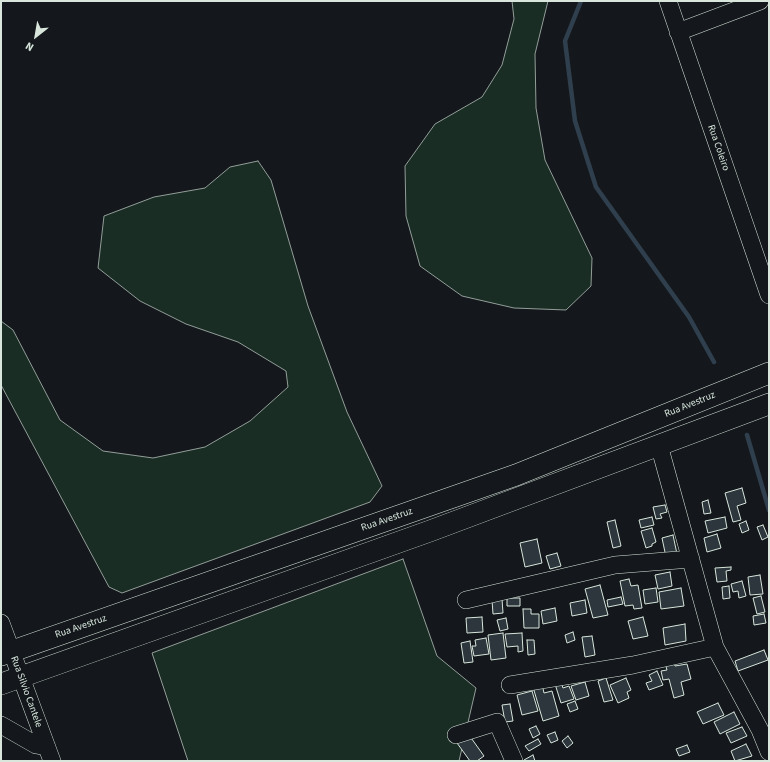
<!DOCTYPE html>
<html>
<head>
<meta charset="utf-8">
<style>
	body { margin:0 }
	#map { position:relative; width:770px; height:762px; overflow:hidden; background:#14181c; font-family:"Source Sans 3",sans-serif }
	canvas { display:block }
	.frame { position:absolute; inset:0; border:2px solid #d8e6dc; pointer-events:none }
	.north { position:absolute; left:16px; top:16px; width:40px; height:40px; -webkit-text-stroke:3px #14181c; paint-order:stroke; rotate:211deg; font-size:11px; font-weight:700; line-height:16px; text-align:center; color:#d8e6dc }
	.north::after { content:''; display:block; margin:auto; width:14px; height:18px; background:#d8e6dc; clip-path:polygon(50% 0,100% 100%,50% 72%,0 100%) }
</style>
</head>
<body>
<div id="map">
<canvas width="770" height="762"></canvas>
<div class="frame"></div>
<div class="north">N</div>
</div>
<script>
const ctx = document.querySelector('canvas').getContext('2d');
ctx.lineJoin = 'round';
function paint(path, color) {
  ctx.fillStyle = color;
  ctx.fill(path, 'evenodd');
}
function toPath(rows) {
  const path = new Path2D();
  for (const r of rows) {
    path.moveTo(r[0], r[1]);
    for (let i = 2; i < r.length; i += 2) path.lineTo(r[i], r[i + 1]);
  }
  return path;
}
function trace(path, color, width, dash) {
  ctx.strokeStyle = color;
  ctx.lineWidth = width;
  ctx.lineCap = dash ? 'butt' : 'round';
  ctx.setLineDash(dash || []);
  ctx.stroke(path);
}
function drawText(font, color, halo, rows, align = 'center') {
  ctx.font = font + ' "Source Sans 3",sans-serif';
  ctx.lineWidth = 3;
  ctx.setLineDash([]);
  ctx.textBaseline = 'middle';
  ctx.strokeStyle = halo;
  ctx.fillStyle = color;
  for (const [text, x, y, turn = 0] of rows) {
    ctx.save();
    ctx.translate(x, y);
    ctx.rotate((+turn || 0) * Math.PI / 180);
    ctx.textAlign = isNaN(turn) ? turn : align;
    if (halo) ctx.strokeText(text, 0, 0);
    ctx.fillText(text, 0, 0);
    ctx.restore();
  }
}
const green = toPath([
	[512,1,548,1,535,54,536,108,545,160,592,258,591,286,566,310,514,308,462,296,420,266,406,216,405,166,435,124,482,97,502,65,514,19,512,1],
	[258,161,271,180,308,306,347,412,382,486,370,502,122,593,109,587,1,385,1,321,13,330,60,420,103,451,153,458,205,447,250,421,288,387,286,371,238,342,186,324,140,301,98,268,104,216,154,197,205,188,230,167,258,161],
	[403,559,437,656,476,688,459,761,188,761,152,653,403,559]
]);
const stream = toPath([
	[581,1,565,41,575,121,596,187,689,317,714,362],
	[747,435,769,510]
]);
const building = toPath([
	[742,488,746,503,737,506,741,520,733,522,725,493,742,488],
	[708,500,711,513,704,514,702,502,708,500],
	[665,505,667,512,660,514,662,518,656,519,653,507,665,505],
	[652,517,654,525,641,528,639,520,652,517],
	[725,517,727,528,708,533,705,521,725,517],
	[615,520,621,546,613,548,607,522,615,520],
	[746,521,749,530,742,533,739,524,746,521],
	[763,525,768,537,762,540,757,527,763,525],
	[652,528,656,542,652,544,652,546,646,548,641,531,652,528],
	[717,534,721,548,707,552,704,538,717,534],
	[673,535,677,554,666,557,662,538,673,535],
	[537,539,542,563,525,567,520,543,537,539],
	[557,553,561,566,550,569,546,556,557,553],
	[731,567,731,570,726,571,727,581,717,582,715,568,731,567],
	[670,572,672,586,658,589,655,575,670,572],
	[760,575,763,594,750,595,748,577,760,575],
	[629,579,631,586,638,585,642,608,634,609,633,605,625,606,620,581,629,579],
	[742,581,746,596,739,598,738,591,733,592,731,584,742,581],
	[600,585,608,615,593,618,585,589,600,585],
	[729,586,730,598,723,599,722,587,729,586],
	[656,588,658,602,645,604,643,590,656,588],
	[681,588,684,606,661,609,659,592,681,588],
	[761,596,765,612,757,614,753,598,761,596],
	[621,597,623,604,608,607,607,600,621,597],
	[507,598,520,598,520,606,507,606,507,598],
	[502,599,503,613,493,614,492,600,502,599],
	[585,600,587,613,572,616,570,603,585,600],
	[555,608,557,621,543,624,541,611,555,608],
	[523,609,531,609,531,614,539,614,539,628,524,628,523,609],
	[764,614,766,623,754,625,753,616,764,614],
	[482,617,483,632,467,633,466,618,482,617],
	[643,617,648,636,633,639,628,621,643,617],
	[506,618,508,629,500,631,497,620,506,618],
	[685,624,686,641,665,645,663,628,685,624],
	[573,632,575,640,567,643,565,635,573,632],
	[503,633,506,658,491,660,488,635,503,633],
	[522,633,523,651,518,652,518,646,507,647,505,634,522,633],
	[592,636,595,655,585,657,582,637,592,636],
	[486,638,489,654,474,656,472,646,476,646,475,640,486,638],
	[527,640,534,640,535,654,528,655,527,640],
	[470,641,473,662,464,663,461,643,470,641],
	[764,650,768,660,738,671,735,661,764,650],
	[674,661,675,666,687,664,691,679,681,682,684,695,674,698,669,679,663,680,661,671,667,670,665,663,674,661],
	[657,671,663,685,649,690,646,683,652,681,649,675,657,671],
	[606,678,613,700,604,702,598,681,606,678],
	[626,678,631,690,627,692,629,698,618,703,610,685,626,678],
	[561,682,563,688,569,686,574,699,561,703,555,684,561,682],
	[585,682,589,696,576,700,571,686,585,682],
	[542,684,544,693,552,691,559,716,543,721,533,687,542,684],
	[532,691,538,711,522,715,517,695,532,691],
	[575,701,578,709,570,712,567,704,575,701],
	[718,703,724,715,703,724,697,712,718,703],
	[510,704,513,721,505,722,502,705,510,704],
	[734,712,740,724,720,734,714,722,734,712],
	[536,726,540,734,533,738,529,729,536,726],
	[742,727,747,736,731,743,726,733,742,727],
	[555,732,558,740,551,743,547,735,555,732],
	[469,735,484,756,477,761,470,761,457,743,469,735],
	[568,736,573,743,567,748,562,741,568,736],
	[538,739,541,744,529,751,525,746,538,739],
	[746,744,752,756,735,761,731,751,746,744],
	[687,745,690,752,679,756,676,749,687,745],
	[533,755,535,761,525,761,524,760,533,755]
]);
const minor = toPath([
	[668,1,769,295],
	[678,32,760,1],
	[659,445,715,647,760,730,769,752],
	[466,600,615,565,691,559],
	[1,623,52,761],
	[510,685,633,665,715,647],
	[1,725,36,745,47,747],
	[456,735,497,722,514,761]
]);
const major = toPath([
	[1,655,516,475,769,373],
	[1,684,430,531,769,404]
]);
const streetNames = [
	["Rua Coleiro",718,148,71],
	["Rua Avestruz",690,405,-22],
	["Rua Avestruz",387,520,-19],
	["Rua Avestruz",81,627,-19],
	["Rua Silvio Cantele",26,692,70]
];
paint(green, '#1a2d24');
trace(green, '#939e99', 1);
trace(stream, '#2f3f4d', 4.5);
paint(building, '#2c363c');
trace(building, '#d8e6dc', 1);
trace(minor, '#d8e6dc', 18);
trace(major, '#d8e6dc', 22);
trace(minor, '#14181c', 17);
trace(major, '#14181c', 21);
drawText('10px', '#d8e6dc', '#14181c', streetNames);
</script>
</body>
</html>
